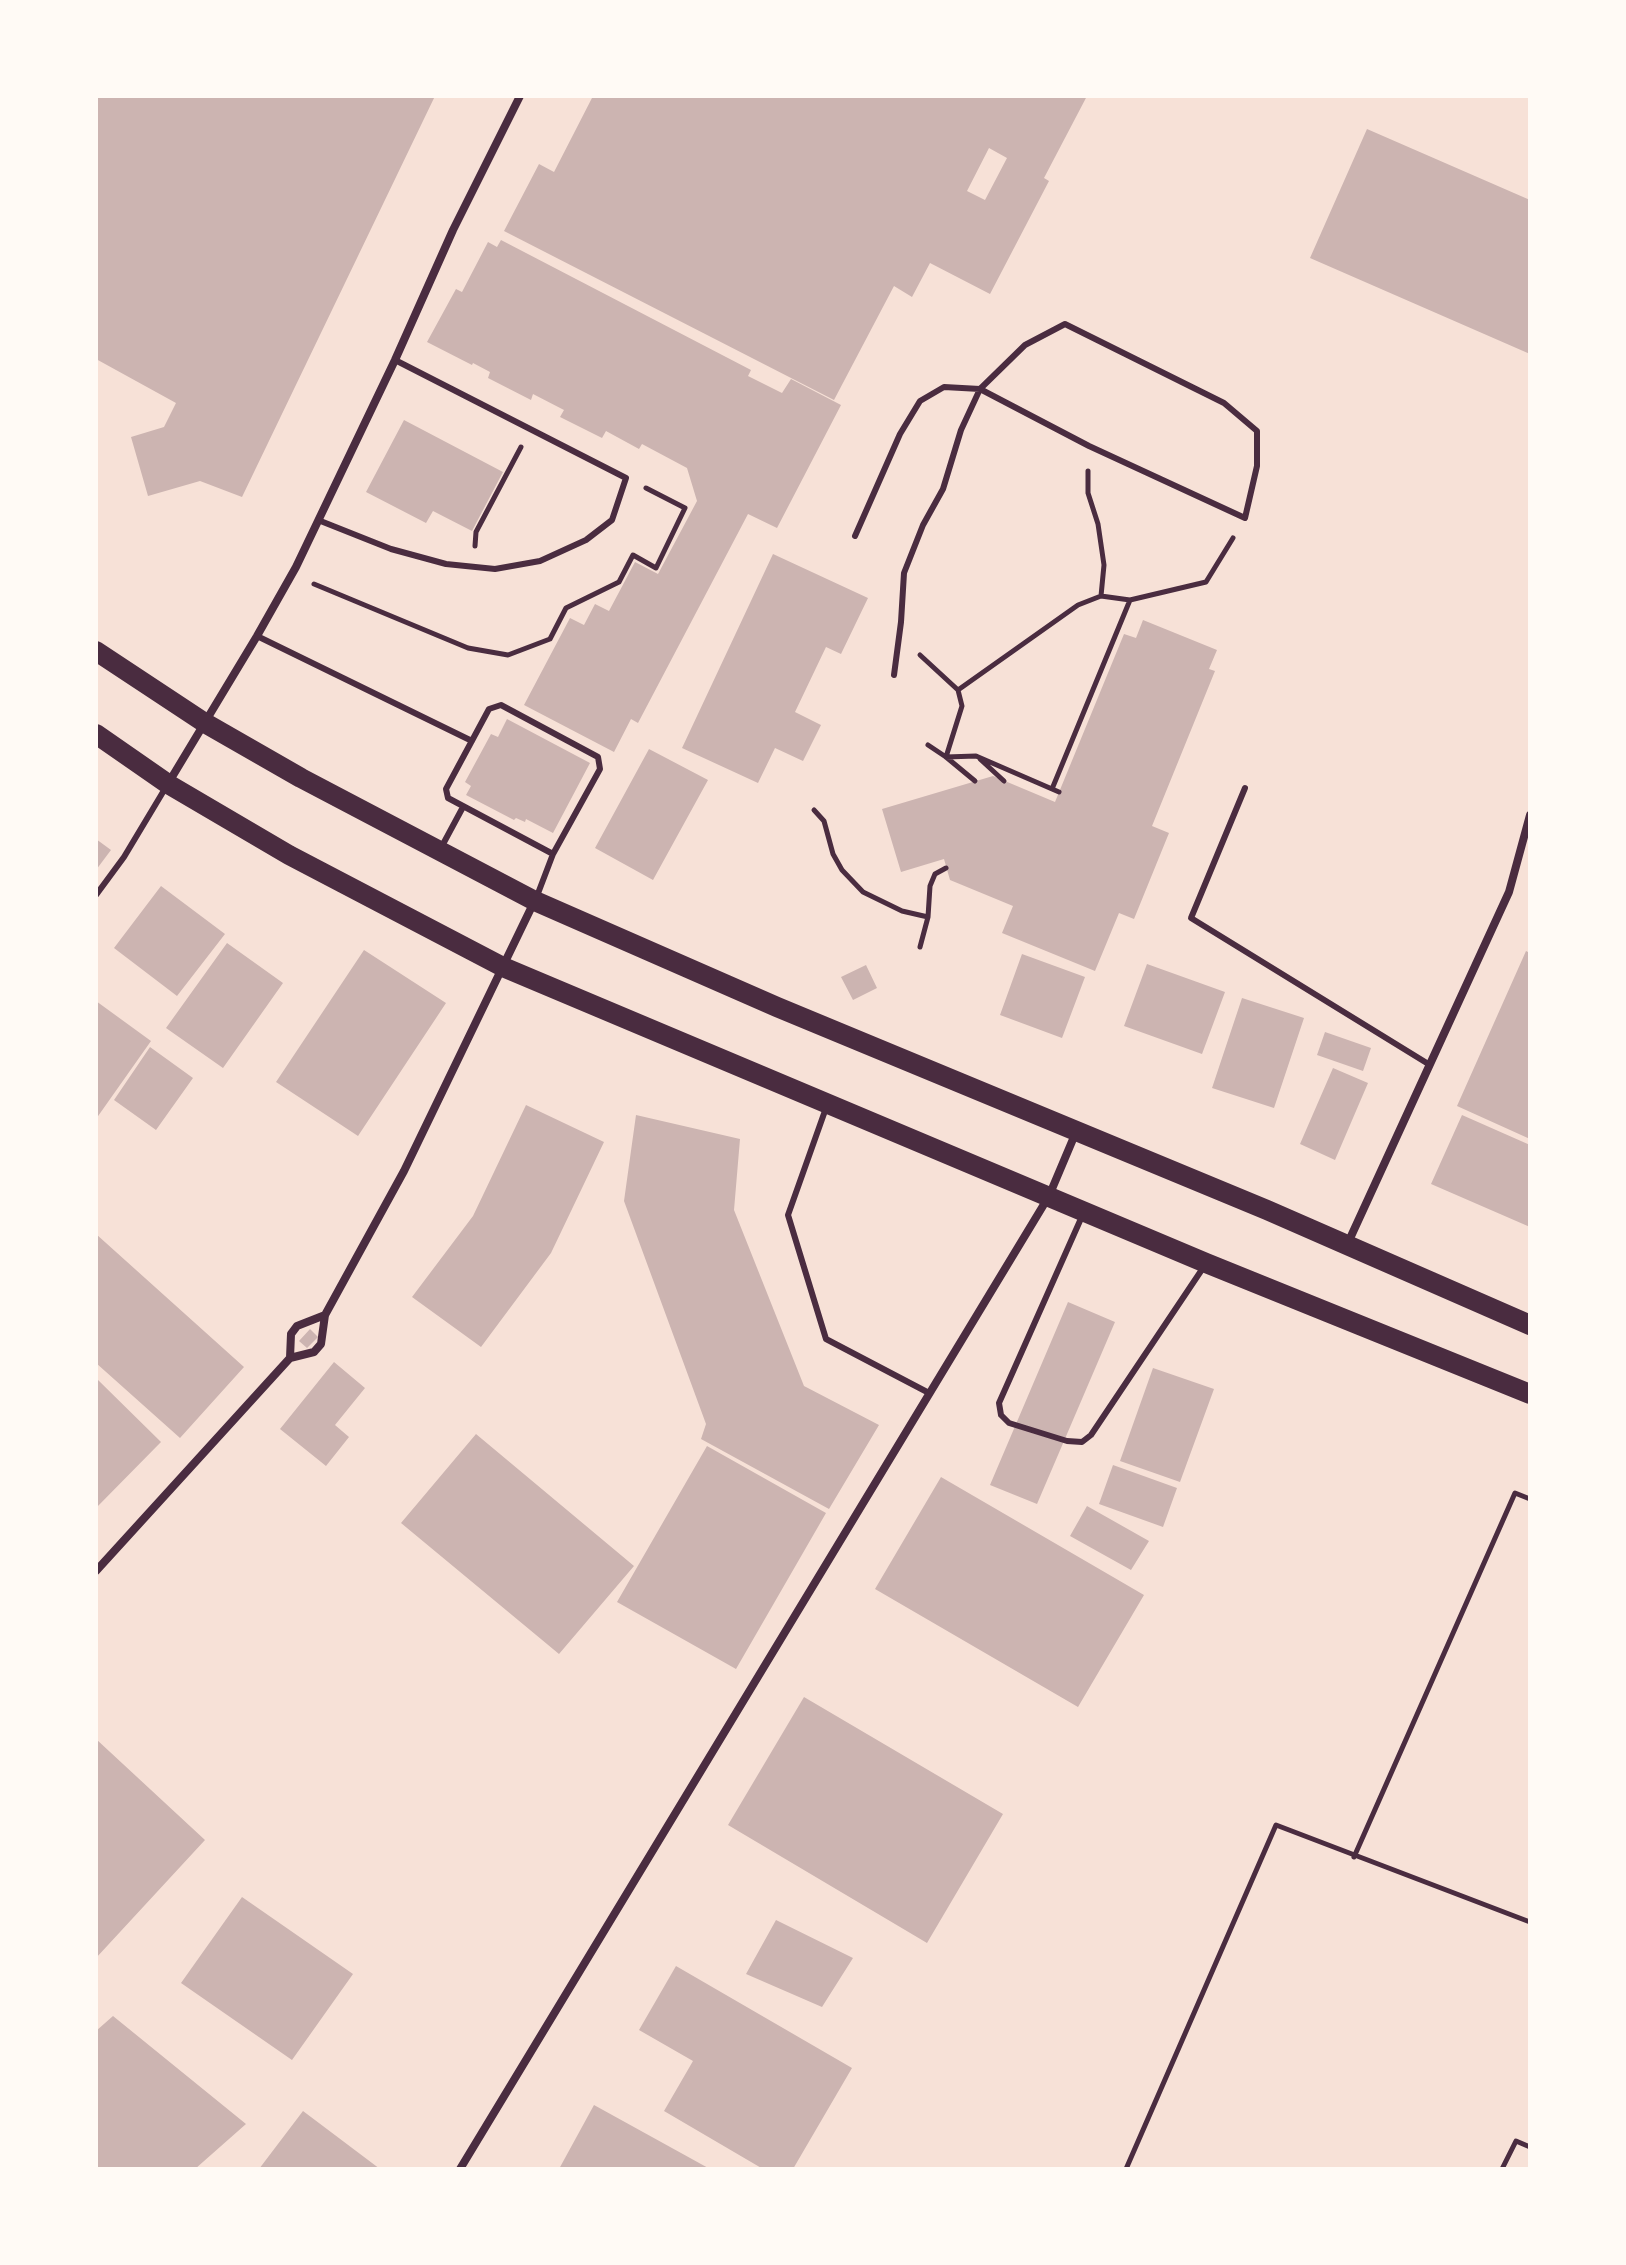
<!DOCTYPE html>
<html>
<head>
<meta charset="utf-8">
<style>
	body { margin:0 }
	#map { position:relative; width:1626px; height:2265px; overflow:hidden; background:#f7e1d7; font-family:"Noto Sans",sans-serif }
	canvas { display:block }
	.frame { position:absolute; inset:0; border:98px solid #fffaf5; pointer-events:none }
</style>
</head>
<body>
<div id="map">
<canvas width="1626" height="2265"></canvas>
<div class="frame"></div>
</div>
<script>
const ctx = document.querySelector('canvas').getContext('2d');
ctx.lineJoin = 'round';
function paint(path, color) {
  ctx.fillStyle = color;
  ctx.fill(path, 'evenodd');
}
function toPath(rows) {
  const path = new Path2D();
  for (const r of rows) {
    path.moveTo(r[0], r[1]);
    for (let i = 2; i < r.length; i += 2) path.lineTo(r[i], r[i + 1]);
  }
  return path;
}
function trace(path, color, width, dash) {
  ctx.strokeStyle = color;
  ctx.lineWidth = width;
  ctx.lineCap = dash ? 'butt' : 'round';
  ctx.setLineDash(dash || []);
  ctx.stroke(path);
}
const building = toPath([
	[96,96,435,96,242,497,200,481,148,496,131,437,164,427,176,403,96,359],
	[593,96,1087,96,1044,178,1049,181,990,294,930,263,912,297,894,286,834,400,504,231,539,164,554,172],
	[989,148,1007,158,985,200,967,191],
	[1367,129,1530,200,1530,354,1310,258],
	[501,240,751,370,748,376,782,393,791,379,841,405,777,528,748,514,638,723,631,719,614,752,524,705,570,618,584,625,595,604,609,611,635,562,658,574,697,501,687,468,642,444,639,449,606,431,602,438,560,417,564,410,533,394,531,400,488,378,490,372,473,363,472,365,427,342,456,289,462,292,488,242,497,247],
	[404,420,503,472,472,531,433,511,426,523,366,492],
	[773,554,868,598,841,654,826,647,795,712,821,725,803,761,775,748,758,783,682,748],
	[1143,620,1217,650,1209,669,1215,671,1152,826,1169,833,1134,919,1119,913,1095,971,1002,933,1013,906,950,880,944,859,901,872,882,809,993,776,1055,802,1124,634,1136,638],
	[507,719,590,763,553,833,526,819,525,822,516,818,514,820,466,795,471,786,465,782,491,734,498,737],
	[649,749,708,780,653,880,595,848],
	[96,839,111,850,96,870],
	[161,886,225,934,177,996,114,948],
	[227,943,283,983,223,1068,166,1028],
	[364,950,446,1003,358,1136,276,1082],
	[1526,951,1530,953,1530,1139,1457,1106],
	[1022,954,1085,977,1062,1038,1000,1015],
	[1147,964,1225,992,1202,1054,1124,1026],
	[866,965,877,988,853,1000,841,977],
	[1242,998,1304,1018,1274,1108,1212,1088],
	[96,1001,151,1041,96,1119],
	[1325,1032,1371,1048,1363,1071,1317,1055],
	[150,1047,193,1078,156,1130,114,1100],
	[1333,1068,1368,1083,1335,1160,1300,1144],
	[526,1105,604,1142,551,1253,481,1347,412,1297,473,1216],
	[636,1115,740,1139,734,1210,804,1386,879,1425,829,1509,701,1439,706,1424,624,1201],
	[1462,1115,1530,1145,1530,1227,1431,1184],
	[96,1234,244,1367,180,1438,96,1363],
	[1068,1302,1115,1322,1037,1504,990,1485],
	[310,1329,318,1337,307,1348,299,1341],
	[334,1362,365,1388,335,1425,349,1437,326,1466,280,1429],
	[1153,1368,1214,1389,1180,1482,1120,1461],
	[96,1378,161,1442,96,1508],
	[476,1434,634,1566,559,1654,401,1523],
	[707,1446,826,1513,736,1669,617,1602],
	[1113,1465,1177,1488,1163,1527,1099,1504],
	[941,1477,1144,1595,1078,1707,875,1589],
	[1087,1506,1149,1541,1131,1570,1070,1536],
	[804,1697,1003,1814,927,1943,728,1825],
	[96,1739,205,1840,96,1958],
	[242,1897,353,1974,292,2060,181,1983],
	[776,1920,853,1958,822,2007,746,1974],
	[676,1966,852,2068,793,2169,763,2169,664,2111,693,2061,639,2030],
	[113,2016,246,2124,195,2169,96,2169,96,2031],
	[594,2105,710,2169,559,2169],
	[303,2111,380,2169,259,2169]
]);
const path = toPath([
	[1088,471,1088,493,1098,524,1104,565,1101,596],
	[475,546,476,532,521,447],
	[314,584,468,648,508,655,550,639,566,608,619,582,633,555,656,568,685,508,646,488],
	[920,655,958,690,962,706,946,757,976,756,1059,792],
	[958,690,1078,605,1101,596,1130,600,1206,582,1233,538],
	[928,745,946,757,975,781],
	[980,759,1004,781],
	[1052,789,1130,600],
	[814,810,824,821,833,854,842,870,863,892,902,911,928,917],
	[920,947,928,917,930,886,935,874,946,868],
	[1354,1857,1515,1493,1530,1499],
	[1126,2169,1276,1825,1530,1922],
	[1502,2169,1516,2141,1530,2147]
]);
const service = toPath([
	[318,520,391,549,446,564,495,569,540,561,586,540,612,520,626,478,395,360],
	[855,536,900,434,920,401,944,387,980,389,1089,446,1245,518,1257,466,1257,431,1224,403,1065,324,1025,345,980,389,961,430,943,489,923,525,904,573,901,622,894,675],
	[257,636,472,741],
	[1245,788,1191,918,1430,1065],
	[442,846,463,807],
	[96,895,124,857,166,787],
	[537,896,553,854,600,769,598,757,501,705,489,709,446,789,448,798,553,854],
	[826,1108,788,1215,826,1339,929,1393],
	[1083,1214,999,1403,1001,1415,1009,1423,1067,1441,1082,1442,1091,1435,1205,1265]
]);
const minor = toPath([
	[169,782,257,636,296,567,395,360,453,230,520,96],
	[1347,1245,1509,892,1530,815],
	[290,1358,291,1334,297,1326,325,1315],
	[96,1571,290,1358,314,1352,321,1344,325,1315,404,1171,534,902],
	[460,2169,1049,1196,1076,1132]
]);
const primary = toPath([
	[96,651,205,723,301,778,535,901,777,1007,1267,1210,1530,1325],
	[96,734,168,784,289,855,503,967,1206,1263,1530,1394]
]);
paint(building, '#ccb4b1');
trace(path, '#4a2c40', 5);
trace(service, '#4a2c40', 6);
trace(minor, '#4a2c40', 8);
trace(primary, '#4a2c40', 20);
</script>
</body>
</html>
